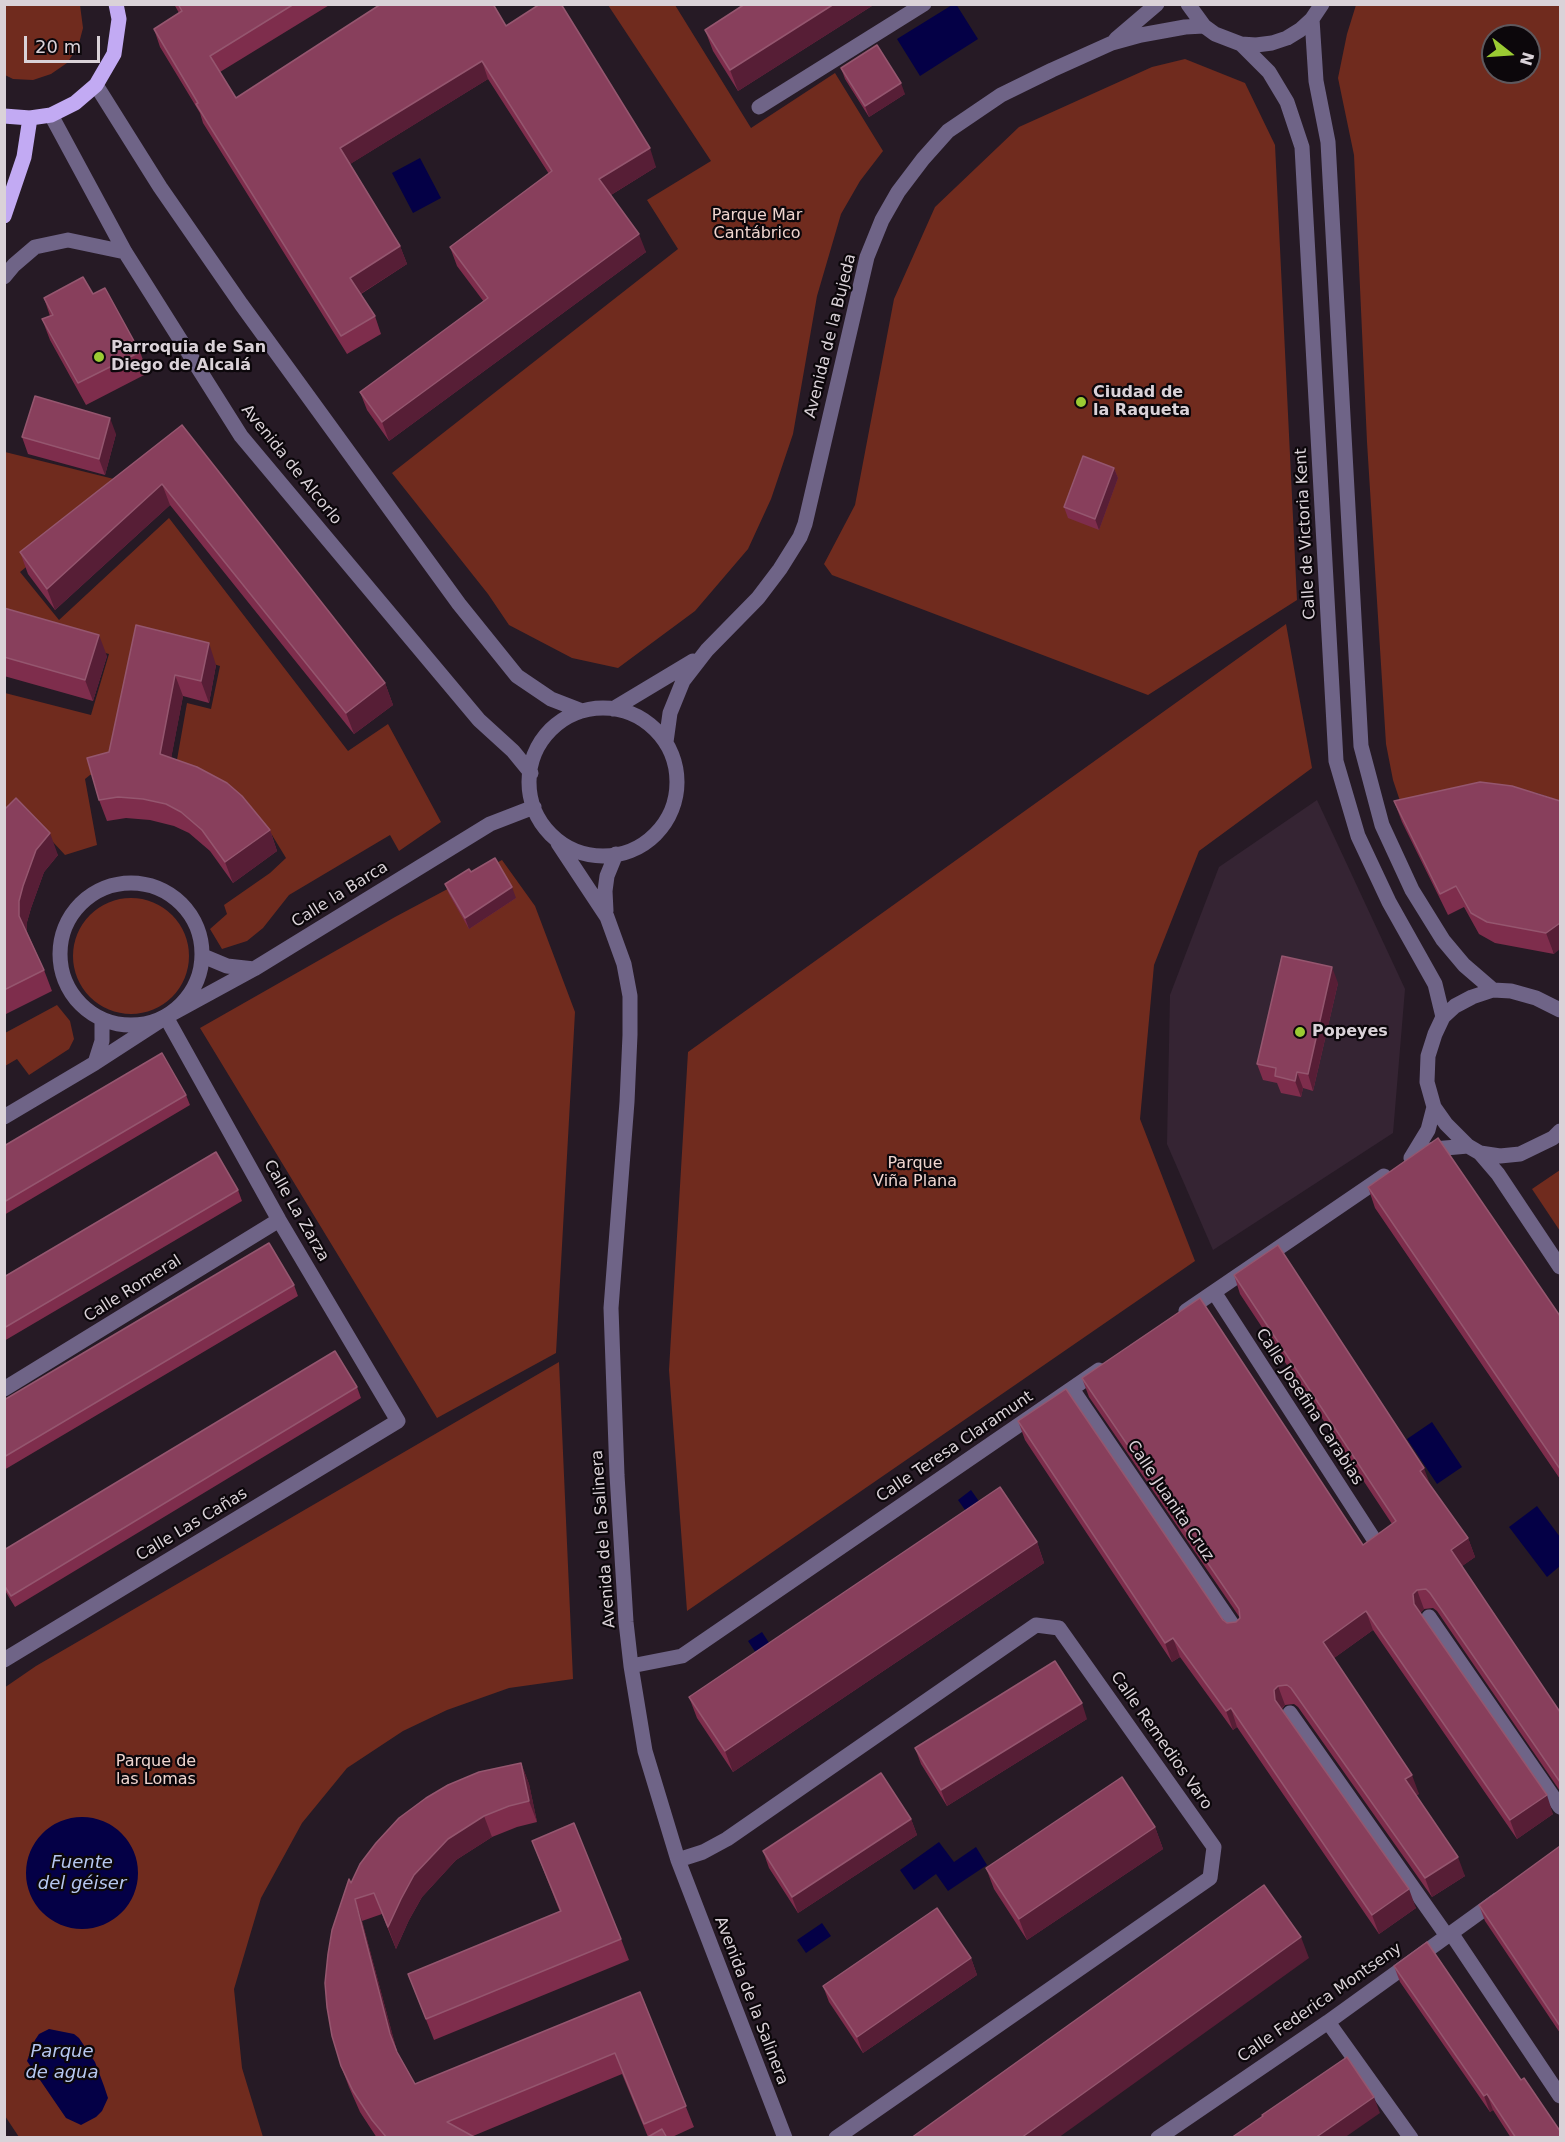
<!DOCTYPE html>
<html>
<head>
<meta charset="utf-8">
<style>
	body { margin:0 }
	#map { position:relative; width:1565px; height:2142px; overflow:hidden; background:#261a25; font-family:"DejaVu Sans",sans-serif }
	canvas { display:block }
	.frame { position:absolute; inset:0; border:6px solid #dad2d8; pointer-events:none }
	.north { position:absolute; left:1481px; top:24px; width:60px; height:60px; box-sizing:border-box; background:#0c070b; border:2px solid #5e585d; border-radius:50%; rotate:107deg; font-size:16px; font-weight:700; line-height:24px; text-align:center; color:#dad2d8 }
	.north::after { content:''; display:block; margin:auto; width:21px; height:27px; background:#9bcb33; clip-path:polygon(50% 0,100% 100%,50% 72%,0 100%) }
	.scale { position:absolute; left:24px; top:36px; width:76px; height:27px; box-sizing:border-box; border:3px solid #dad2d8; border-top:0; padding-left:8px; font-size:18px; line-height:21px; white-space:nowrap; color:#dad2d8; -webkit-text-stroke:4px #0c070b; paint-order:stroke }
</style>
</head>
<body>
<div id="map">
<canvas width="1565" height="2142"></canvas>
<div class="frame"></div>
<div class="north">N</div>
<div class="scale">20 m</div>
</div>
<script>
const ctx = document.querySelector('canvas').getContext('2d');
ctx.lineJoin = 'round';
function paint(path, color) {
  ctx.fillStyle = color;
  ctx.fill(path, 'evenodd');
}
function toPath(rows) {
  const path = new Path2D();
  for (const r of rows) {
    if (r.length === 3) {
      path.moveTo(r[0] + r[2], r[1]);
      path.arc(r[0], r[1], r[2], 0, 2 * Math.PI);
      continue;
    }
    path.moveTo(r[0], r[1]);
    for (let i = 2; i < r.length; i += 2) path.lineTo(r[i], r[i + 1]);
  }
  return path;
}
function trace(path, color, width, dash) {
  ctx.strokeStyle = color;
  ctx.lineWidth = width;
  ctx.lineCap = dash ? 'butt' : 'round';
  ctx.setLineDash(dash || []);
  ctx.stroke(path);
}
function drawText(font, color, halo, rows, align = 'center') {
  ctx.font = font + ' "DejaVu Sans",sans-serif';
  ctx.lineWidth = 4.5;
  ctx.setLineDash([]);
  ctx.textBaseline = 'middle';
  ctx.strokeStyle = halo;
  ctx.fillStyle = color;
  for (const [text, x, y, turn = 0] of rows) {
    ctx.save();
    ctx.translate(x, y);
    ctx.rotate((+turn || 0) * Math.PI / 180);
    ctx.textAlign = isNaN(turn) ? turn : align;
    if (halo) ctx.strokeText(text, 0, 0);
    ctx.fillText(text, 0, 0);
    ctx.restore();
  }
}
const built = toPath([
	[1317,800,1405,989,1393,1133,1213,1250,1167,1144,1170,995,1219,867]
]);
const green = toPath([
	[4,5,80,5,83,28,78,47,67,63,51,74,33,80,13,79,5,75],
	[608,5,675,5,751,128,835,73,883,151,860,181,841,214,817,296,793,434,771,499,748,549,695,611,618,668,572,658,509,625,488,594,392,473,678,249,647,200,711,161],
	[1356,5,1560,5,1560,801,1537,793,1483,784,1404,813,1393,780,1386,744,1367,442,1354,155,1338,78,1347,34],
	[1493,36,1529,36,1529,72,1493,72],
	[1185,59,1245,83,1275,145,1297,600,1148,695,832,575,824,564,855,505,894,299,935,207,1019,127,1152,67],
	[5,452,130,483,20,572,59,620,169,518,348,751,388,724,441,822,399,851,390,835,289,895,263,928,247,941,222,949,210,929,227,914,224,905,270,873,286,858,269,830,245,799,223,788,175,771,187,703,211,709,220,666,140,641,113,770,90,775,85,779,97,845,65,855,30,817,5,828,5,693,91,715,109,654,5,625],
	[1286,624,1312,768,1199,851,1154,965,1140,1119,1195,1261,687,1611,669,1370,688,1052],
	[502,860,535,906,575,1012,556,1353,437,1418,200,1028,395,917],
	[131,956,58],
	[57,1005,70,1021,74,1039,69,1049,29,1075,17,1059,5,1066,5,1033],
	[1560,1170,1560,1231,1532,1189],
	[559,1362,573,1679,509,1688,447,1710,403,1731,347,1768,302,1823,261,1898,234,1989,242,2068,263,2137,19,2137,5,2116,4,1688,36,1666]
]);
const water = toPath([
	[956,4,978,39,920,76,897,39,952,5],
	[420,158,441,198,413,213,392,173],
	[1432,1422,1462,1467,1437,1484,1407,1439],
	[971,1490,988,1514,975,1524,958,1500],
	[1537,1506,1560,1537,1560,1566,1547,1577,1509,1527],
	[762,1632,775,1652,762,1662,748,1641],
	[82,1873,56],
	[939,1842,954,1862,976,1847,987,1865,948,1891,936,1874,914,1890,900,1870],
	[822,1923,831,1936,806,1953,797,1940],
	[49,2029,74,2034,79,2038,95,2062,104,2086,108,2098,102,2111,96,2117,81,2125,66,2118,27,2061,35,2040,39,2034]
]);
const minor = toPath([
	[1188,4,1204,26,1215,34,1241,44,1256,45,1272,43,1287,38,1300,30,1312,19,1322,4],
	[1312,19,1316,81,1328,142,1361,746,1382,825,1412,890,1443,940,1464,965,1493,990],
	[1116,39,1157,4],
	[1241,44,1269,72,1287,102,1302,147,1336,761,1358,836,1389,902,1435,984,1443,1017],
	[96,85,160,187,241,304,459,604,517,676,551,699,582,711],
	[759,107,924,4],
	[51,115,125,252,241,436,479,720,513,751,531,773],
	[4,277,14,265,35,247,68,240,125,252],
	[603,782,74],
	[613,709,693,661],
	[666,742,670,713,683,681,707,650,758,598,780,569,800,537,805,524,867,257,882,220,898,192,923,159,948,131,1001,95,1052,70,1112,43,1141,35,1185,27,1204,26],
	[558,843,607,917,624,964,630,996,630,1035,627,1102,611,1308,617,1475,626,1622,631,1666,645,1751,678,1860,785,2138],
	[131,954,71],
	[606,911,605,891,607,876,616,854],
	[203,956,227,966,254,969],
	[1560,1010,1536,998,1511,991,1493,990,1472,997,1455,1006,1443,1017,1435,1034,1428,1056,1427,1082,1434,1107,1446,1124,1468,1146,1480,1153,1500,1156,1520,1154,1553,1138,1560,1131],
	[95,1063,102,1041,102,1020],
	[1434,1107,1428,1130,1411,1158,1434,1149,1468,1146],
	[4,1117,95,1063,166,1017,254,969,490,824,534,807],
	[1480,1153,1498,1174,1560,1267],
	[1214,1292,1375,1541],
	[1186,1311,1384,1176],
	[4,1389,279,1220],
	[1072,1389,1238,1633],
	[1429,1617,1560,1807],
	[4,1660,398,1421,279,1220,166,1017],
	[631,1666,682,1656,1099,1370],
	[1290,1713,1447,1936],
	[678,1860,703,1852,727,1839,1036,1625,1059,1628,1214,1847,1210,1878,836,2138],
	[1451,1933,1560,2096],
	[1328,2022,1411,2138],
	[1158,2138,1328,2022,1497,1900]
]);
const major = toPath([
	[4,116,30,118,51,115,75,103,96,85,114,54,119,19,116,4],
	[4,216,24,157,30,118]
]);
const wall = toPath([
	[174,4,331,4,220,72,236,98,506,26,656,167,611,195,646,252,389,441,367,410,360,392,484,302,457,266,450,247,549,174,488,79,350,164,400,246,407,264,361,294,375,316,381,334,347,354,203,123,200,113,160,47,154,29,179,13],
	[745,4,875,4,738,91,713,51,705,30],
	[841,68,905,94,869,117,845,79],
	[93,294,140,352,148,373,86,405,50,340,42,319,50,316,44,298],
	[182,425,385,683,393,705,354,734,170,505,55,610,28,574,20,552],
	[116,434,105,475,28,454,22,437],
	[1114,468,1118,478,1099,530,1068,518,1064,507],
	[4,608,107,656,93,701,4,676],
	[136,625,216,665,209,703,183,696,171,758,270,830,277,851,233,883,210,851,189,833,174,826,150,820,126,818,107,821,99,800],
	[1512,786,1554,954,1495,943,1479,934,1464,907,1448,915,1402,822,1394,801],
	[4,810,58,855,44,872,31,908,27,922,27,932,44,970,52,991,4,1015],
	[471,872,516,898,469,929,449,894,445,884],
	[1338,983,1313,1091,1303,1088,1301,1097,1281,1093,1277,1083,1263,1080,1257,1064],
	[186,1095,190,1105,4,1215,4,1146],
	[1368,1187,1560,1316,1560,1479,1375,1208],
	[238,1190,242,1201,4,1341,4,1277],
	[1234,1275,1430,1485,1468,1538,1475,1557,1462,1566,1560,1712,1560,1791,1437,1611,1433,1608,1424,1609,1420,1613,1553,1814,1517,1839,1373,1630,1334,1658,1419,1794,1416,1795,1465,1876,1432,1897,1298,1707,1294,1704,1285,1705,1282,1709,1416,1908,1379,1934,1237,1727,1233,1730,1180,1657,1172,1662,1025,1440,1018,1421,1227,1623,1236,1622,1240,1618,1089,1397,1082,1378,1363,1545,1392,1524,1240,1294],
	[294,1285,298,1296,4,1470,4,1400],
	[357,1387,361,1398,15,1607,4,1589,4,1550],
	[1037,1542,1044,1563,733,1772,697,1718,689,1697],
	[1087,1719,947,1806,921,1764,915,1748],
	[521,1763,529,1784,537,1822,517,1827,492,1837,456,1860,422,1897,409,1920,396,1949,382,1914,362,1921,397,2052,415,2084,640,1992,694,2127,670,2138,646,2138,648,2137,622,2074,473,2136,476,2138,377,2138,360,2112,349,2087,341,2066,351,1883],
	[911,1819,917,1835,798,1913,769,1868,763,1851],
	[1155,1827,1163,1849,1027,1940,994,1889,986,1868],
	[532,1841,621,1939,629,1960,434,2040,408,1974,560,1912],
	[1560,1846,1560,2033,1485,1921,1479,1905],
	[971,1958,977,1975,863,2053,829,2002,823,1986],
	[1394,1966,1521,2080,1560,2138,1511,2138,1493,2110,1490,2112,1400,1982]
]);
const shadedWall = toPath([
	[834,4,875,4,738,91,730,70],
	[482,61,488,79,347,166,340,148],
	[901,83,905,94,869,117,865,106],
	[650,148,656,167,606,198,599,179],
	[639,234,646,252,389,441,382,422],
	[400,246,407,264,357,296,350,278],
	[110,418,116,434,105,475,99,459],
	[1114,468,1118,478,1099,530,1095,519],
	[162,484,170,505,55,610,47,589],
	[99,635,107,656,93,701,85,680],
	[209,643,216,665,209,703,201,681],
	[175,675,183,696,168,775,160,754],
	[385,683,393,705,354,734,346,713],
	[270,830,277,851,233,883,225,862],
	[50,833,58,855,44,872,31,908,27,922,27,937,19,916,19,901,23,886,36,850],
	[512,887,516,898,469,929,465,918],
	[1560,923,1560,949,1554,954,1546,933],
	[1332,967,1338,983,1313,1091,1308,1074],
	[1297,1072,1303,1088,1301,1097,1295,1081],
	[1424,1468,1431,1487,1420,1471],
	[1468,1538,1475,1557,1458,1569,1451,1550],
	[1037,1542,1044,1563,733,1772,725,1751],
	[1417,1590,1424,1609,1420,1613,1414,1604,1413,1594],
	[1366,1611,1373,1630,1330,1661,1323,1642],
	[1173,1638,1180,1657,1172,1662,1165,1643],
	[1278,1686,1285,1705,1281,1709,1275,1700,1274,1690],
	[1082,1703,1087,1719,947,1806,941,1790],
	[1231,1708,1237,1727,1233,1730,1226,1711],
	[521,1763,529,1784,537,1822,529,1801],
	[1412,1775,1419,1794,1412,1798,1405,1779],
	[1547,1795,1553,1814,1517,1839,1510,1820],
	[484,1816,492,1837,456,1860,422,1897,409,1920,396,1949,388,1927,401,1899,414,1875,448,1839],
	[911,1819,917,1835,798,1913,792,1897],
	[1155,1827,1163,1849,1027,1940,1019,1919],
	[1458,1857,1465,1876,1432,1897,1425,1878],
	[1409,1889,1416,1908,1379,1934,1372,1915],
	[355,1899,362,1921,398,2055,390,2034],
	[1301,1937,1309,1958,1058,2138,1021,2138],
	[971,1958,977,1975,863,2053,857,2037],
	[1487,2094,1493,2110,1490,2112,1484,2096],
	[1374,2097,1380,2113,1344,2138,1315,2138]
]);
const building = toPath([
	[178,4,294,4,210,56,236,98,381,4,493,4,506,26,540,4,561,4,650,148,599,179,639,234,382,422,360,392,488,298,450,247,552,171,482,61,340,148,400,246,350,278,375,316,341,336,196,104,198,103,154,29,182,11,178,4],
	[745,4,834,4,730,70,705,30,745,4],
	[877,45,901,83,865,106,841,68,877,45],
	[83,277,93,294,105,288,140,352,78,383,42,319,53,315,44,298,83,277],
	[35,396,110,418,99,459,22,437,35,396],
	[182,425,385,683,346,713,162,484,47,589,20,552,182,425],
	[1083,456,1114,468,1095,519,1064,507,1083,456],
	[4,608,99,635,85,680,4,657,4,608],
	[136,625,209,643,201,681,175,675,160,754,197,767,227,783,242,796,270,830,225,862,202,830,181,812,166,804,143,799,118,797,99,800,87,758,109,752,136,625],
	[1480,782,1512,786,1560,801,1560,923,1546,933,1487,922,1471,913,1456,886,1440,894,1394,801,1480,782],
	[16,798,50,833,36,850,23,886,19,901,19,916,44,970,4,990,4,810,16,798],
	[495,858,512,887,465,918,445,884,469,869,471,872,495,858],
	[1282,956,1332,967,1308,1074,1297,1072,1295,1081,1275,1076,1276,1068,1257,1064,1282,956],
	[162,1053,186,1095,4,1202,4,1146,162,1053],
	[1438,1138,1560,1316,1560,1469,1368,1187,1438,1138],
	[216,1152,238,1190,4,1328,4,1277,216,1152],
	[269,1243,294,1285,4,1457,4,1400,269,1243],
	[1278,1245,1424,1468,1420,1471,1468,1538,1451,1550,1560,1712,1560,1782,1430,1593,1426,1589,1417,1590,1413,1594,1414,1604,1547,1795,1510,1820,1366,1611,1323,1642,1412,1775,1405,1779,1458,1857,1425,1878,1291,1688,1287,1685,1278,1686,1274,1690,1275,1700,1409,1889,1372,1915,1231,1708,1226,1711,1173,1638,1165,1643,1018,1421,1066,1389,1223,1620,1227,1623,1236,1622,1240,1618,1239,1609,1082,1378,1200,1298,1363,1545,1396,1521,1234,1275,1278,1245],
	[335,1351,357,1387,11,1596,4,1585,4,1550,335,1351],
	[1000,1487,1037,1542,725,1751,689,1697,1000,1487],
	[1055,1661,1082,1703,941,1790,915,1748,1055,1661],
	[521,1763,529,1801,509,1806,484,1816,448,1839,414,1875,401,1899,388,1927,374,1893,355,1899,390,2034,397,2052,415,2084,640,1992,686,2106,644,2124,615,2053,447,2122,476,2138,387,2138,372,2120,353,2091,341,2066,332,2036,327,2007,325,1983,328,1954,332,1930,349,1879,351,1883,360,1864,376,1843,399,1818,426,1798,448,1785,479,1772,521,1763],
	[881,1773,911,1819,792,1897,763,1851,881,1773],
	[1122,1777,1155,1827,1019,1919,986,1868,1122,1777],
	[574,1823,621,1939,426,2019,408,1974,561,1911,532,1841,574,1823],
	[1560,1846,1560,2026,1479,1905,1560,1846],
	[1264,1885,1301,1937,1021,2138,911,2138,1264,1885],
	[937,1908,971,1958,857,2037,823,1986,937,1908],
	[1427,1942,1521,2080,1524,2078,1560,2131,1560,2138,1516,2138,1487,2094,1484,2096,1394,1966,1427,1942],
	[1347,2057,1374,2097,1315,2138,1231,2138,1263,2116,1262,2115,1347,2057],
	[662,2129,667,2138,646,2138,662,2129]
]);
const markers = [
	[99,357,6,"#9bcb33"],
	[1081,402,6,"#9bcb33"],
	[1300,1032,6,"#9bcb33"]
];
const parkNames = [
	["Parque Mar",757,216],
	["Cantábrico",757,234],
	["Parque",915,1164],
	["Viña Plana",915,1182],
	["Parque de",156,1762],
	["las Lomas",156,1780]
];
const streetNames = [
	["Avenida de la Bujeda",831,336,-76],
	["Avenida de Alcorlo",291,465,51],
	["Calle de Victoria Kent",1306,534,-93],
	["Calle la Barca",340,895,-32],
	["Calle La Zarza",296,1211,60],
	["Calle Romeral",133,1289,-32],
	["Calle Josefina Carabias",1309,1407,57],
	["Calle Teresa Claramunt",955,1447,-34],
	["Calle Juanita Cruz",1170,1501,56],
	["Calle Las Cañas",192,1525,-31],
	["Avenida de la Salinera",604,1539,-94],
	["Calle Remedios Varo",1161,1741,55],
	["Avenida de la Salinera",751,2001,69],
	["Calle Federica Montseny",1320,2003,-35]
];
const poiNames = [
	["Parroquia de San",111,348],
	["Diego de Alcalá",111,366],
	["Ciudad de",1093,393],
	["la Raqueta",1093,411],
	["Popeyes",1312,1032]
];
const waterNames = [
	["Fuente",82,1863],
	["del géiser",82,1884],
	["Parque",62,2052],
	["de agua",62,2073]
];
paint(built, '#352433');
paint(green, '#702b1e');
paint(water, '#040046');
trace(minor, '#6f6487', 15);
trace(major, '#c2aaf3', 15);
paint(wall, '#7e2d4c');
paint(shadedWall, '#571e36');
paint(building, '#883f5c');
trace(building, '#95566f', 1.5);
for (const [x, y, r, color] of markers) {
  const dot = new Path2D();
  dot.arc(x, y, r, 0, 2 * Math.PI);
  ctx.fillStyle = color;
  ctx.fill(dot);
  trace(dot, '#0c070b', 2);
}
drawText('16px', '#f0d5cf', '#0c070b', parkNames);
drawText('16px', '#dad2d8', '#0c070b', streetNames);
drawText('bold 16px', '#dad2d8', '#0c070b', poiNames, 'left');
drawText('italic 18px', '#b6c7f0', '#0c070b', waterNames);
</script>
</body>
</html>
